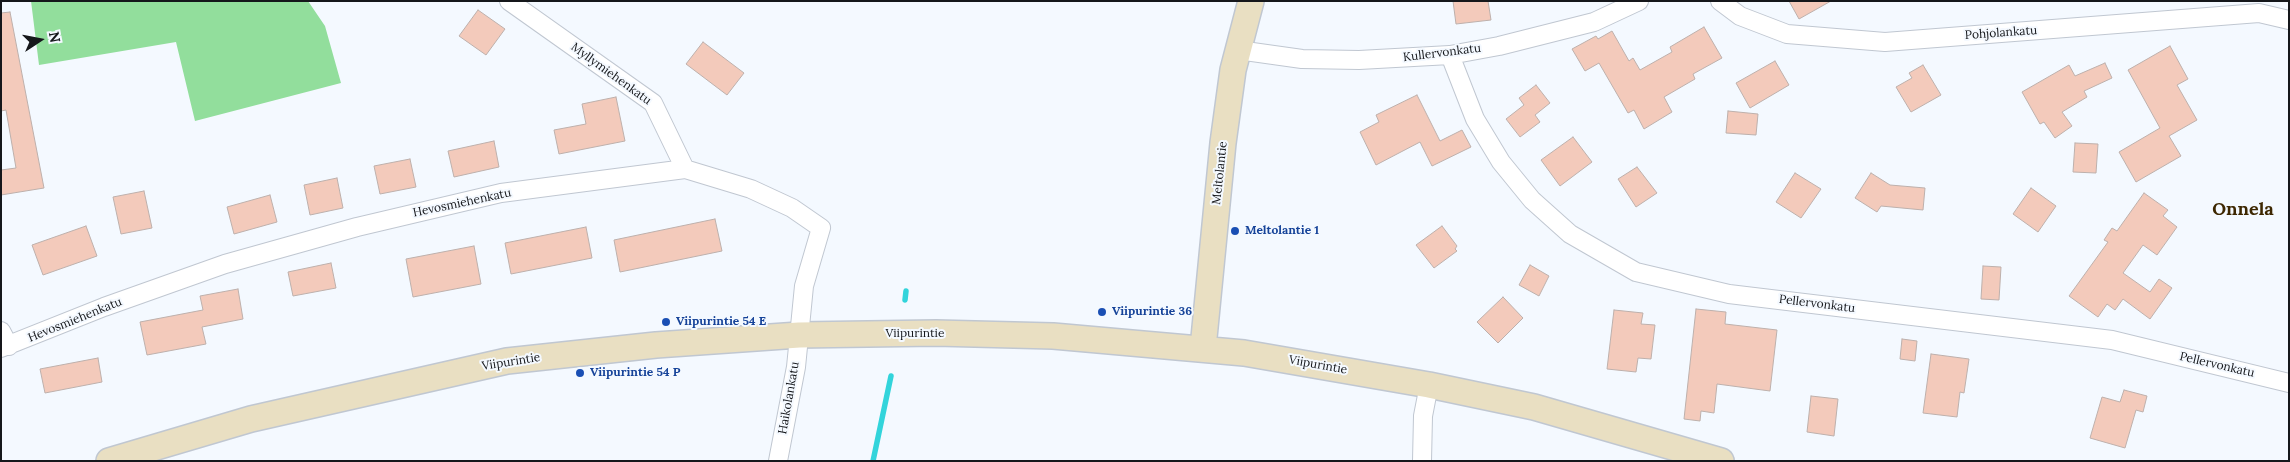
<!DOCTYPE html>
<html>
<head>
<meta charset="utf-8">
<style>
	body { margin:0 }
	#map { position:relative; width:2290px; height:462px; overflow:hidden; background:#f4f9ff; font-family:Lora,serif }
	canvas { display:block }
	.frame { position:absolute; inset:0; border:2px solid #15171b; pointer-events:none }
	.north { position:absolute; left:15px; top:15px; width:50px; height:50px; -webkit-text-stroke:4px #f4f9ff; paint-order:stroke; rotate:79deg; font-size:14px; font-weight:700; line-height:20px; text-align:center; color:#15171b }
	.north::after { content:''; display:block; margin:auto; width:18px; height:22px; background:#15171b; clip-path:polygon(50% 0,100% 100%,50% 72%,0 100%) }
</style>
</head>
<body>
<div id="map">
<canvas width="2290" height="462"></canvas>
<div class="frame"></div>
<div class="north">N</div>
</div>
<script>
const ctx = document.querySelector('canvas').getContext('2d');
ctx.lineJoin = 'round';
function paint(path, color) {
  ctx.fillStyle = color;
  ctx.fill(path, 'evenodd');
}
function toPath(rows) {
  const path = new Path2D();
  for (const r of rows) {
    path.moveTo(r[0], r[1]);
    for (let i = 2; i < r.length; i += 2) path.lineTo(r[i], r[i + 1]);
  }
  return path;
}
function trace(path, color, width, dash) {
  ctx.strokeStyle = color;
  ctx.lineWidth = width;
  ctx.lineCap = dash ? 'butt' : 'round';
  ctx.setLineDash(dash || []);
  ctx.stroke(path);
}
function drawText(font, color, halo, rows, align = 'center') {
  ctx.font = font + ' Lora,serif';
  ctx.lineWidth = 4;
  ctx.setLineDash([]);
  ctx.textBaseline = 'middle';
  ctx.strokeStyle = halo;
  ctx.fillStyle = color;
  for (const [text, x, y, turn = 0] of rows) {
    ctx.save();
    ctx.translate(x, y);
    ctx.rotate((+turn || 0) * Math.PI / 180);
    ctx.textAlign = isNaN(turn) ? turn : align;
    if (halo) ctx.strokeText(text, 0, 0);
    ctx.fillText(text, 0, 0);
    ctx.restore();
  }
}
const green = toPath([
	[31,1,308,1,325,26,341,83,195,121,176,42,39,65]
]);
const stream = toPath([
	[905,300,906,291],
	[873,461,891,376]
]);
const building = toPath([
	[1453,1,1488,1,1491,20,1456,24,1453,1],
	[1789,1,1831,1,1799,19,1789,1],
	[478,10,505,29,486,55,459,36,478,10],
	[10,12,44,188,1,195,1,170,16,168,6,110,1,111,1,13,10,12],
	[1704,27,1722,58,1693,74,1695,79,1664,97,1672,112,1644,129,1634,110,1628,113,1599,63,1585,71,1572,49,1596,36,1598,39,1612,31,1629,61,1633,58,1640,70,1672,52,1670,47,1704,27],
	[703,42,744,73,727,95,686,64,703,42],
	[2170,46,2188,79,2177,85,2197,120,2169,136,2181,156,2136,182,2119,152,2160,128,2128,70,2170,46],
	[1775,61,1789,85,1750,108,1736,83,1775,61],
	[2105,63,2112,78,2084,91,2087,97,2062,112,2072,126,2055,138,2044,122,2040,124,2022,92,2069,65,2075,76,2105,63],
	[1923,65,1941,95,1911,112,1896,87,1912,78,1909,73,1923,65],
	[1536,85,1550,103,1535,115,1540,122,1520,137,1506,119,1524,105,1519,98,1536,85],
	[1417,95,1440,141,1462,130,1471,147,1432,166,1420,142,1376,165,1360,132,1379,122,1376,115,1417,95],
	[616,97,625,141,559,154,554,130,586,124,582,104,616,97],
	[1728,111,1758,114,1756,135,1726,133,1728,111],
	[1573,137,1592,162,1560,186,1541,160,1573,137],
	[494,141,499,167,454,177,448,151,494,141],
	[2075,143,2098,144,2096,173,2073,172,2075,143],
	[410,159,416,187,380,194,374,166,410,159],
	[1637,167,1657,193,1636,207,1618,179,1637,167],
	[1795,173,1821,189,1801,218,1776,202,1795,173],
	[1871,173,1890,185,1925,188,1923,210,1881,206,1877,212,1855,198,1871,173],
	[337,178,343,208,310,215,304,185,337,178],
	[2031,188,2056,206,2038,232,2013,214,2031,188],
	[144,191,152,228,121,234,113,197,144,191],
	[2144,193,2168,210,2163,216,2177,227,2157,255,2143,245,2123,273,2150,292,2159,279,2172,288,2150,319,2123,299,2115,310,2107,304,2098,317,2069,296,2108,242,2104,240,2112,228,2117,231,2144,193],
	[270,195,277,222,234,234,227,207,270,195],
	[715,219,722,251,620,272,614,240,715,219],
	[86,226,97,256,43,275,32,245,86,226],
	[1442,226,1457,246,1455,249,1457,251,1434,268,1416,245,1442,226],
	[586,227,592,258,511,274,505,243,586,227],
	[474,246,481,284,413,297,406,259,474,246],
	[331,263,336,288,293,296,288,272,331,263],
	[1530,265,1549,276,1539,296,1519,285,1530,265],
	[1983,266,2001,267,1999,300,1981,299,1983,266],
	[238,289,243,319,202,327,206,344,147,355,140,322,203,310,200,296,238,289],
	[1503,297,1523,318,1498,343,1477,322,1503,297],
	[1696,309,1726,312,1725,324,1777,330,1770,391,1717,384,1714,413,1701,411,1700,421,1684,419,1696,309],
	[1614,310,1643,313,1641,324,1655,325,1651,359,1638,358,1636,372,1607,369,1614,310],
	[1902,339,1917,341,1915,361,1900,359,1902,339],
	[1931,354,1969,359,1964,393,1960,392,1957,417,1923,413,1931,354],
	[98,358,102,382,45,393,40,369,98,358],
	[2124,390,2147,396,2143,412,2136,410,2125,448,2090,438,2102,397,2120,402,2124,390],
	[1811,396,1838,399,1834,436,1807,432,1811,396]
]);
const street = toPath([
	[509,1,653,103,685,169],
	[1720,1,1740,16,1787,34,1885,42,2259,13,2289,20],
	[1238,50,1302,59,1359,60,1450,55,1499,46,1594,22,1639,1],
	[1450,55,1475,119,1501,162,1532,200,1570,234,1636,272,1729,294,2112,340,2289,383],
	[1,331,9,346],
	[1,348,104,307,225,264,357,227,501,193,685,169,751,189,792,208,821,228,804,286,796,367,778,461],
	[1422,461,1423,416,1429,385]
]);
const secondary = toPath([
	[1203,348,1223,143,1233,70,1251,1],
	[109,461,251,419,507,361,656,345,799,335,936,333,1053,336,1244,353,1429,385,1534,407,1721,461]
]);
const markers = [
	[1235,231,5,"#1a4fb4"],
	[1102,312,5,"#1a4fb4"],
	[666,322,5,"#1a4fb4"],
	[580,373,5,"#1a4fb4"]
];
const streetNames = [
	["Pohjolankatu",2001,33,-4],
	["Kullervonkatu",1442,53,-7],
	["Myllymiehenkatu",611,74,36],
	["Meltolantie",1220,173,-84],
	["Hevosmiehenkatu",462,203,-12],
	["Pellervonkatu",1817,304,7],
	["Hevosmiehenkatu",75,320,-22],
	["Viipurintie",915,334],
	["Viipurintie",511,362,-9],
	["Viipurintie",1318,365,10],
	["Pellervonkatu",2217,365,13],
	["Haikolankatu",789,398,-80]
];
const transitNames = [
	["Meltolantie 1",1245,231],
	["Viipurintie 36",1112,312],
	["Viipurintie 54 E",676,322],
	["Viipurintie 54 P",590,373]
];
const districtNames = [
	["Onnela",2243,210]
];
paint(green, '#92de9c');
trace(stream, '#32d4db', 5.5);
paint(building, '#f3cabb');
trace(building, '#bdb0ac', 1);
trace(street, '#c0c7d1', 20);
trace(secondary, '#c0c7d1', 28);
trace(street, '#fff', 18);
trace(secondary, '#e9dfc2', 25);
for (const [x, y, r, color] of markers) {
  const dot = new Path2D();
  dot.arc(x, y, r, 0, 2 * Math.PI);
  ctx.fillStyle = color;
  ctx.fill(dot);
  trace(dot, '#f4f9ff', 2);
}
drawText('12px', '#15171b', '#f4f9ff', streetNames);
drawText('bold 12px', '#164399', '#f4f9ff', transitNames, 'left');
drawText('bold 18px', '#3d2701', '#f4f9ff', districtNames);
</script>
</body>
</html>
